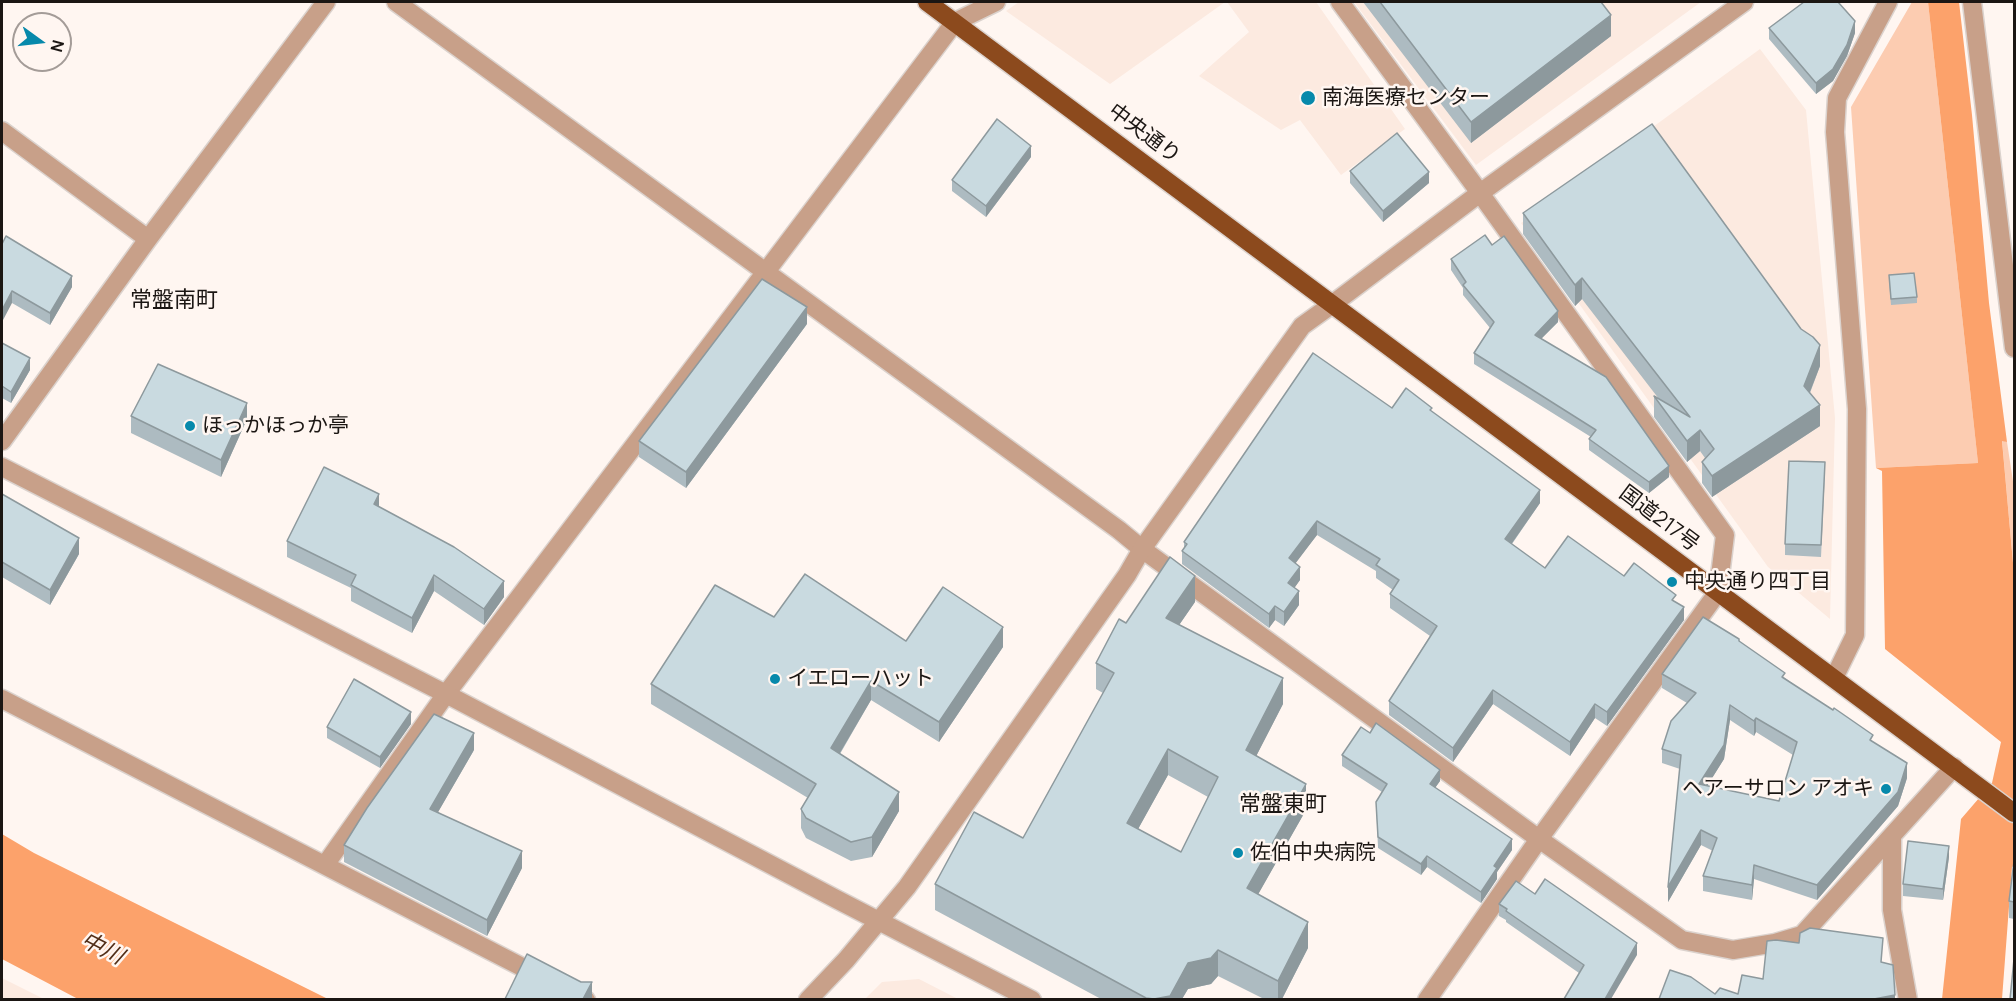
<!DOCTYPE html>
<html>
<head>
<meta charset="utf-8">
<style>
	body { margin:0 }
	#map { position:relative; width:2016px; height:1001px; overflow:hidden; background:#fff6f1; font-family:Manrope,sans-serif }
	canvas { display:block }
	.frame { position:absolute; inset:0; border:3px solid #1b1613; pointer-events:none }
	.north { position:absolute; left:12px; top:12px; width:60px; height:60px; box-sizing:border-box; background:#fff6f1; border:2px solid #a49c98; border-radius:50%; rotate:105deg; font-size:16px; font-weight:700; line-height:24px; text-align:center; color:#1b1613 }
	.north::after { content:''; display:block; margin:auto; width:21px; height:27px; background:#0789ab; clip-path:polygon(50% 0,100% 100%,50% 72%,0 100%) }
</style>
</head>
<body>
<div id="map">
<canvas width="2016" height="1001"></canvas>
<div class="frame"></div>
<div class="north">N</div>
</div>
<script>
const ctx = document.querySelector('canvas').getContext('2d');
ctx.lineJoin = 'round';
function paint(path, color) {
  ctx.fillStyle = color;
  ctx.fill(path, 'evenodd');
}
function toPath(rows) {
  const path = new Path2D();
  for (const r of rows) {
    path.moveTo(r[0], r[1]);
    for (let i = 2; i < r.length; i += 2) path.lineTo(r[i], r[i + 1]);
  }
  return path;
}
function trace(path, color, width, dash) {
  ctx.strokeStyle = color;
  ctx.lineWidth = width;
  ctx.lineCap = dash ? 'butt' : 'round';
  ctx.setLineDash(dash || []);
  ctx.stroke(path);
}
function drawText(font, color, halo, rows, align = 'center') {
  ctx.font = font + ' Manrope,"Noto Sans JP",sans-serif';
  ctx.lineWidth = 5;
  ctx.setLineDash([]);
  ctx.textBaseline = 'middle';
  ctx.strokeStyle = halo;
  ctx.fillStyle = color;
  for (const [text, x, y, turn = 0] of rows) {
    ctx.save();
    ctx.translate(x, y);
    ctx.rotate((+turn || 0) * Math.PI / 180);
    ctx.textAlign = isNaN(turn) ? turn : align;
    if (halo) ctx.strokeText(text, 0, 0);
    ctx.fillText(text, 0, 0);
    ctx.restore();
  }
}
const built = toPath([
	[1019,2,1225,2,1110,84,1006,11],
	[1227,2,1316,2,1405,129,1341,175,1300,120,1281,130,1199,76,1249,32],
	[1354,2,1701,2,1476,165],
	[1760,49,1806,110,1835,418,1830,619,1768,567,1521,223],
	[2,978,44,999,2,999],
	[919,979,958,999,865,999,882,982]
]);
const green = toPath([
	[1912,2,1928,2,1978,463,1876,468,1851,107],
	[2002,440,2007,442,2014,488,2014,574]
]);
const water = toPath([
	[1928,2,1959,2,1972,115,1989,303,2007,442,2002,441,2014,574,2014,866,2012,867,2002,999,1942,999,1961,819,1992,783,2001,742,1885,649,1882,471,1876,468,1978,463],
	[2,834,34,853,328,999,78,999,2,959]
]);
const minor = toPath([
	[396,2,1119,530,1142,549,1539,839,1682,940,1733,950,1775,943,1802,935,1954,767],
	[1340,2,1480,193,1725,535,1718,592,1539,839,1427,1000],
	[1972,2,2014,348],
	[2,131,148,239],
	[1334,303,1480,193,1744,2],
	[2,441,148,239,326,2],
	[1834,678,1855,635,1857,409,1835,132,1837,98,1888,2],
	[2,699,586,1000],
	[1892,836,1892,910,1908,1000],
	[325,865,446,694,955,22,996,2]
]);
const tertiary = toPath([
	[2,467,446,694,838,900,1032,1000],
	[808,1000,846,960,907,887,1127,575,1142,549,1302,326,1334,303]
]);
const trunk = toPath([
	[927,2,2014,813]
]);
const wall = toPath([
	[1363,2,1601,2,1611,36,1471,143],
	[1769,28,1855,33,1847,56,1833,81,1816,94,1769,39],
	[1031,157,986,217,952,191,952,180],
	[1350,171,1429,183,1383,222,1350,183],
	[1523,213,1820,366,1810,393,1820,426,1712,497,1702,483,1702,462,1705,458,1700,451,1687,462,1654,417,1654,396,1659,399,1582,299,1575,306,1523,234],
	[2,244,72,287,50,325,12,303],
	[1492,245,1558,322,1541,339,1669,477,1649,493,1589,450,1589,439,1591,437,1474,364,1474,353,1490,328,1463,295,1463,288,1451,270,1451,259],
	[1889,281,1917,297,1917,303,1891,305],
	[807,324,686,488,639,457,639,441],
	[2,343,30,370,11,403,2,398],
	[1392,408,1432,412,1540,503,1512,544,1545,568,1624,576,1676,602,1684,620,1607,726,1595,718,1570,756,1493,704,1453,762,1389,715,1389,701,1430,636,1390,608,1390,594,1393,590,1376,578,1376,571,1317,535,1295,563,1300,580,1294,588,1299,605,1284,626,1275,620,1269,628,1182,564,1182,551,1184,548,1184,542],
	[131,416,247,419,221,477,131,433],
	[1825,473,1821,557,1785,555,1785,544],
	[2,494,79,554,50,605,2,577],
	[379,507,504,597,484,625,434,591,412,633,351,601,351,588,287,557,287,541],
	[1195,602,1179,625,1283,704,1256,756,1306,810,1258,894,1308,948,1282,999,1264,999,1218,976,1211,984,1188,989,1182,999,1101,999,935,910,935,884,1023,838,1103,693,1096,689,1096,663,1126,623],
	[1168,775,1208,797,1181,852,1138,829],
	[774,617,906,641,1003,647,939,742,871,700,840,754,899,811,872,857,851,861,806,838,801,828,801,809,808,798,651,704,651,684],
	[1739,641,1785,678,1873,742,1907,778,1898,806,1817,900,1754,879,1752,900,1703,891,1703,876,1713,851,1701,845,1668,902,1680,769,1662,763,1662,749,1687,703,1662,688,1662,674],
	[1730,720,1754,736,1756,732,1793,755,1779,801,1707,786,1724,759],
	[411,724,380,768,327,738,327,727],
	[474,750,438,812,522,868,487,936,344,862,344,845],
	[1342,755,1440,781,1435,788,1512,850,1497,872,1497,879,1481,903,1427,867,1421,875,1378,848,1376,802,1382,792,1342,766],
	[1949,857,1943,900,1903,896,1903,884],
	[2014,861,2014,919,2009,918,2009,901],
	[1535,894,1637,955,1579,973,1506,922,1506,920,1499,916,1499,904]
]);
const shadedWall = toPath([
	[1611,15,1611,36,1471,143,1471,122],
	[1855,21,1855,33,1847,56,1833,81,1816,94,1816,83],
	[1031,146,1031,157,986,217,986,206],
	[1429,172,1429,183,1383,222,1383,211],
	[72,276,72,287,50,325,50,313],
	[1582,278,1582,299,1575,306,1575,285],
	[12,291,12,303,2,322,2,310],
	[807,307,807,324,686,488,686,472],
	[1558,311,1558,322,1535,345,1535,335],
	[1820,345,1820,366,1804,407,1804,386],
	[30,358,30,370,11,403,11,392],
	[247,403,247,419,221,477,221,460],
	[1820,405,1820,426,1712,497,1712,476],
	[1700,430,1700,451,1687,462,1687,441],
	[1669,466,1669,477,1649,493,1649,482],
	[1540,490,1540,503,1505,553,1505,539],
	[379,494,379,510,374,504],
	[1317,521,1317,535,1289,572,1289,558],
	[79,538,79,554,50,605,50,590],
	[1300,567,1300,580,1288,597,1288,583],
	[434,575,434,591,412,633,412,618],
	[1195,576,1195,602,1166,644,1166,618],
	[504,581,504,597,484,625,484,609],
	[1299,591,1299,605,1284,626,1284,612],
	[1275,606,1275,620,1269,628,1269,614],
	[1684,607,1684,620,1607,726,1607,712],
	[1003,627,1003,647,939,742,939,722],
	[1283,678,1283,704,1246,776,1246,750],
	[871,681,871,700,831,768,831,748],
	[1493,690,1493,704,1453,762,1453,748],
	[1595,704,1595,718,1570,756,1570,742],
	[1730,705,1730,720,1724,759,1699,799,1699,784],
	[411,712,411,724,380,768,380,757],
	[1756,718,1756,732,1754,736,1754,721],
	[474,733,474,750,430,826,430,809],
	[1168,749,1168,775,1127,849,1127,823],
	[1907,763,1907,778,1898,806,1817,900,1817,885],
	[1440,770,1440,781,1430,795,1430,784],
	[1306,784,1306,810,1247,914,1247,888],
	[899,792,899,811,872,857,872,837],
	[1701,830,1701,845,1668,902,1668,887],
	[1512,839,1512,850,1497,872,1497,879,1481,903,1481,892,1494,866],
	[1949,846,1949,857,1943,900,1943,889],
	[522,851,522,868,487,936,487,920],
	[1427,856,1427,867,1421,875,1421,864],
	[1754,865,1754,879,1752,900,1752,885],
	[1308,922,1308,948,1282,999,1278,999,1278,981],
	[1637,943,1637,955,1611,999,1605,999],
	[1218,950,1218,976,1211,984,1188,989,1182,999,1154,999,1188,963],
	[592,982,592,999,583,999],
	[1895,995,1895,999,1874,999]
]);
const building = toPath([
	[1380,2,1601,2,1611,15,1471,122,1380,2],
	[1804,2,1838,2,1855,21,1847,45,1833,69,1816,83,1769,28,1804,2],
	[997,119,1031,146,986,206,952,180,997,119],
	[1652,124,1801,329,1813,337,1820,345,1804,386,1820,405,1712,476,1702,462,1714,449,1700,430,1687,441,1654,396,1690,417,1582,278,1575,285,1523,213,1652,124],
	[1397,133,1429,172,1383,211,1350,171,1397,133],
	[1485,235,1492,245,1504,236,1558,311,1535,335,1606,377,1669,466,1649,482,1589,439,1596,430,1474,353,1494,322,1463,285,1466,282,1451,259,1485,235],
	[6,236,72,276,50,313,12,291,2,310,2,244,6,236],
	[1914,273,1917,297,1891,299,1889,275,1914,273],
	[762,279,807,307,686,472,639,441,762,279],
	[2,343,30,358,11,392,2,386,2,343],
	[1313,353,1392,408,1406,388,1432,408,1430,410,1540,490,1505,539,1545,568,1568,536,1624,576,1634,563,1676,595,1672,600,1684,607,1607,712,1595,704,1570,742,1493,690,1453,748,1389,701,1437,626,1390,594,1399,580,1376,565,1380,559,1317,521,1289,558,1300,567,1288,583,1299,591,1284,612,1275,606,1269,614,1182,551,1187,544,1184,542,1313,353],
	[158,364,247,403,221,460,131,416,158,364],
	[1789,461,1825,462,1821,545,1785,544,1789,461],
	[324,467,379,494,374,504,454,547,504,581,484,609,434,575,412,618,351,585,356,575,287,541,324,467],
	[2,494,79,538,50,590,2,562,2,494],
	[1170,557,1195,576,1166,618,1283,678,1246,750,1306,784,1247,888,1308,922,1278,981,1218,950,1211,958,1188,963,1170,996,1154,999,1146,998,935,884,974,812,1023,838,1114,673,1096,663,1119,619,1126,623,1170,557],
	[1168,749,1218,777,1181,852,1127,823,1168,749],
	[805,574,906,641,943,587,1003,627,939,722,871,681,831,748,899,792,872,837,851,842,806,818,801,809,816,784,651,684,715,585,774,617,805,574],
	[1703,617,1739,639,1739,641,1785,673,1782,677,1833,710,1834,708,1873,735,1870,740,1907,763,1898,792,1817,885,1754,865,1752,885,1703,876,1717,838,1701,830,1668,887,1681,755,1662,749,1671,721,1696,693,1662,674,1703,617],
	[1730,705,1754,721,1756,718,1797,742,1779,801,1699,784,1724,745,1730,705],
	[354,679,411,712,380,757,327,727,354,679],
	[434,714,474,733,430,809,522,851,487,920,344,845,367,808,434,714],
	[1376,723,1440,770,1430,784,1512,839,1494,866,1497,868,1481,892,1427,856,1421,864,1378,837,1376,802,1387,784,1342,755,1361,727,1370,733,1376,723],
	[1908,841,1949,846,1943,889,1903,884,1908,841],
	[2014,861,2014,902,2009,901,2014,861],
	[1545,879,1637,943,1605,999,1564,999,1584,965,1506,911,1507,909,1499,904,1516,881,1535,894,1545,879],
	[1810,928,1883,938,1881,962,1893,965,1895,995,1874,999,1659,999,1670,970,1691,977,1715,994,1720,988,1738,994,1742,975,1763,979,1767,941,1776,940,1799,943,1800,933,1810,928],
	[527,954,581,982,592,982,583,999,505,999,527,954],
	[2014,959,2014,999,2010,999,2014,959]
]);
const markers = [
	[1308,98,8,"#0789ab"],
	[190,426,6,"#0789ab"],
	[1672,582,6,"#0789ab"],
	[775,679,6,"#0789ab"],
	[1886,789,6,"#0789ab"],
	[1238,853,6,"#0789ab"]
];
const poiNames = [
	["南海医療センター",1322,98],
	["ほっかほっか亭",202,426],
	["中央通り四丁目",1684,582],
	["イエローハット",787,679],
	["ヘアーサロン アオキ",1874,789,"right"],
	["佐伯中央病院",1250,853]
];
const streetNames = [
	["中央通り",1144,134,37],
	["国道217号",1659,519,37]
];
const neighbourhoodNames = [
	["常盤南町",174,301],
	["常盤東町",1283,805]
];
const waterNames = [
	["中川",102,949,27]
];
paint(built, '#fceae0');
paint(green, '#fcccb1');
paint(water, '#fca26b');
trace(minor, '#dbd2cd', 21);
trace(tertiary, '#dbd2cd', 21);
trace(trunk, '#dbd2cd', 21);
trace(minor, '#c8a089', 18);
trace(tertiary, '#c8a089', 18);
trace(trunk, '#8c4a1d', 18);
paint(wall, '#adbbc1');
paint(shadedWall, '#8d999d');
paint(building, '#c9dae0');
trace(building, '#8d999d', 1.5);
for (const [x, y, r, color] of markers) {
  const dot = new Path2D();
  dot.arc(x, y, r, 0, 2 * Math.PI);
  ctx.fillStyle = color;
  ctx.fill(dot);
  trace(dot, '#fff6f1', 2);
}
drawText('21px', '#1b1613', '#fff6f1', poiNames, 'left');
drawText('21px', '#1b1613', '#fff6f1', streetNames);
drawText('22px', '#1b1613', '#fff6f1', neighbourhoodNames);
drawText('italic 22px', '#522e17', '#fff6f1', waterNames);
</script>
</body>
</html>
